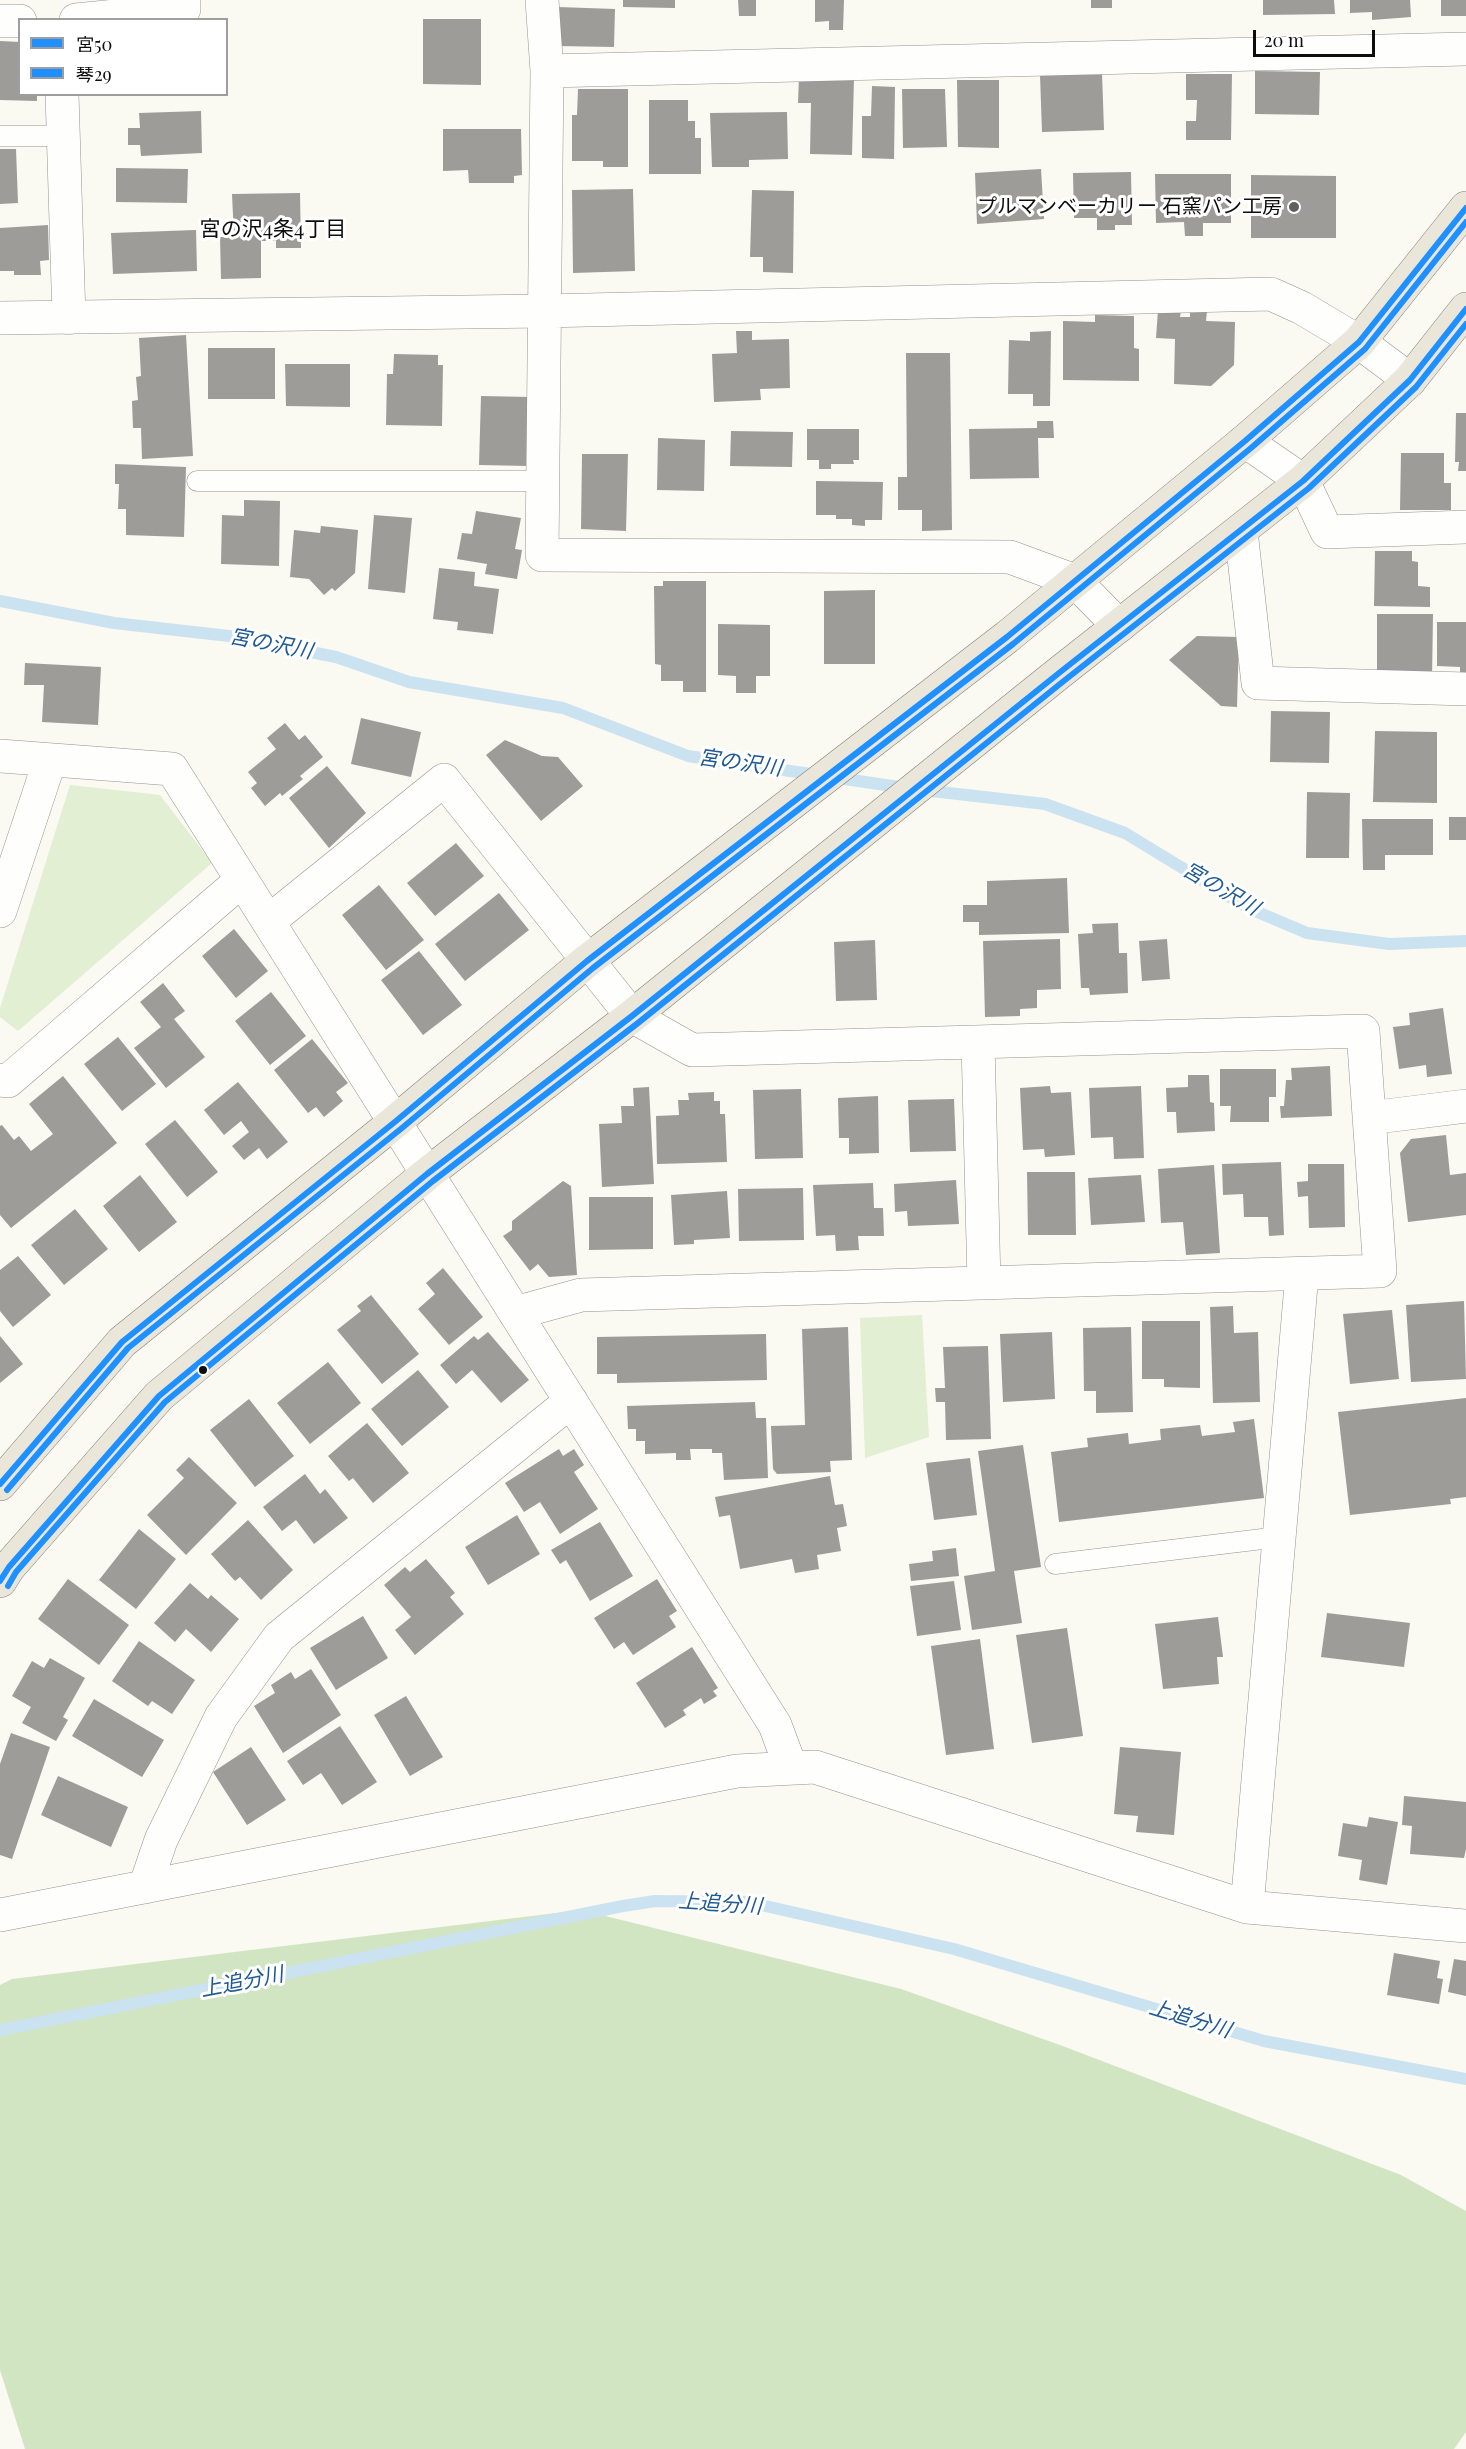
<!DOCTYPE html>
<html>
<head>
<meta charset="utf-8">
<style>
	body { margin:0 }
	#map { position:relative; width:1466px; height:2449px; overflow:hidden; background:#faf9f2; font-family:"Playfair Display","Noto Sans JP",serif }
	canvas { display:block }
	.legend { position:absolute; left:18px; top:18px; width:210px; height:78px; box-sizing:border-box; background:#fff; border:2px solid #9e9e9e; margin:0; padding:8px 10px; list-style:none; font-size:18px; color:#0d0d0d }
	.legend li { display:flex; align-items:center; gap:12px; height:30px }
	.legend b { width:30px; border:2px solid #9e9e9e }
	.scale { position:absolute; left:1253px; top:30px; width:122px; height:27px; box-sizing:border-box; border:3px solid #0d0d0d; border-top:0; padding-left:8px; font-size:18px; line-height:21px; white-space:nowrap; color:#0d0d0d; -webkit-text-stroke:4px #fff; paint-order:stroke }
</style>
</head>
<body>
<div id="map">
<canvas width="1466" height="2449"></canvas>
<ul class="legend">
<li><b style="height:8px;background:#1e90ff"></b>宮50</li>
<li><b style="height:8px;background:#1e90ff"></b>琴29</li>
</ul>
<div class="scale">20 m</div>
</div>
<script>
const ctx = document.querySelector('canvas').getContext('2d');
ctx.lineJoin = 'round';
function paint(path, color) {
  ctx.fillStyle = color;
  ctx.fill(path, 'evenodd');
}
function toPath(rows) {
  const path = new Path2D();
  for (const r of rows) {
    path.moveTo(r[0], r[1]);
    for (let i = 2; i < r.length; i += 2) path.lineTo(r[i], r[i + 1]);
  }
  return path;
}
function trace(path, color, width, dash) {
  ctx.strokeStyle = color;
  ctx.lineWidth = width;
  ctx.lineCap = dash ? 'butt' : 'round';
  ctx.setLineDash(dash || []);
  ctx.stroke(path);
}
function drawText(font, color, halo, rows, align = 'center') {
  ctx.font = font + ' "Playfair Display","Noto Sans JP",serif';
  ctx.lineWidth = 6;
  ctx.setLineDash([]);
  ctx.textBaseline = 'middle';
  ctx.strokeStyle = halo;
  ctx.fillStyle = color;
  for (const [text, x, y, turn = 0] of rows) {
    ctx.save();
    ctx.translate(x, y);
    ctx.rotate((+turn || 0) * Math.PI / 180);
    ctx.textAlign = isNaN(turn) ? turn : align;
    if (halo) ctx.strokeText(text, 0, 0);
    ctx.fillText(text, 0, 0);
    ctx.restore();
  }
}
const green = toPath([
	[70,785,160,795,212,863,18,1031,0,1017,0,1008],
	[922,1315,929,1437,865,1458,860,1318]
]);
const forest = toPath([
	[581,1910,901,1989,1060,2045,1401,2175,1466,2211,1466,2432,1454,2449,25,2449,0,2370,0,1985,12,1979]
]);
const stream = toPath([
	[0,601,114,623,229,636,336,657,409,682,563,708,688,756,906,788],
	[923,790,1045,804,1125,833,1248,908,1307,933,1389,944,1466,941],
	[0,2030,623,1906,655,1901,748,1902,954,1949,1264,2041,1466,2079]
]);
const building = toPath([
	[623,0,675,0,675,8,623,7],
	[738,0,756,0,756,16,739,16],
	[815,0,844,0,843,30,829,30,829,21,815,22],
	[1091,0,1112,0,1112,8,1091,8],
	[1263,0,1334,0,1335,14,1263,15],
	[1350,0,1410,0,1411,17,1372,20,1372,12,1350,13],
	[1441,0,1466,0,1466,16,1441,16],
	[558,7,615,9,614,47,557,46],
	[423,19,481,19,481,85,423,84],
	[0,41,20,42,20,94,37,94,37,101,0,100],
	[1255,71,1320,72,1319,115,1255,114],
	[1102,73,1104,130,1042,132,1040,75],
	[1186,74,1232,74,1231,140,1186,140,1186,121,1196,121,1197,100,1186,100],
	[799,76,854,78,852,155,810,154,811,103,798,103],
	[957,80,999,80,999,148,958,147],
	[872,86,895,87,894,159,862,158,862,116,871,116],
	[578,89,628,89,628,167,603,167,603,161,572,161,572,115,577,115],
	[902,89,945,89,947,147,903,148],
	[649,100,688,100,688,121,695,121,695,138,701,138,701,174,649,174],
	[201,111,202,153,141,156,140,145,128,145,128,128,140,128,139,113],
	[787,112,788,159,749,160,749,167,712,167,710,113],
	[443,129,521,129,522,175,514,176,514,183,469,183,468,170,443,171],
	[0,149,16,149,18,203,0,204],
	[116,168,188,169,187,203,116,202],
	[1041,169,1044,219,977,224,975,173],
	[1131,172,1132,225,1115,225,1115,230,1097,230,1097,218,1074,218,1073,173],
	[1155,174,1231,174,1231,223,1203,223,1203,236,1185,236,1184,222,1156,223],
	[1251,175,1336,176,1336,238,1251,238],
	[633,189,635,271,573,273,572,190],
	[752,190,794,191,793,273,763,272,763,257,750,257],
	[300,193,301,248,276,248,276,241,261,241,261,278,221,279,220,237,234,237,232,194],
	[48,225,49,260,40,261,41,275,14,275,14,271,0,271,0,228],
	[196,230,197,271,113,274,111,233],
	[1158,310,1181,311,1180,317,1190,317,1190,311,1207,311,1206,321,1235,322,1234,365,1211,386,1174,384,1175,339,1156,338],
	[1095,315,1134,316,1134,348,1139,349,1139,381,1063,380,1063,321,1095,322],
	[736,331,752,331,752,340,789,339,790,388,760,389,761,400,714,402,712,354,737,353],
	[1051,331,1050,406,1033,406,1033,394,1008,394,1009,340,1030,341,1030,332],
	[186,335,193,456,142,459,141,428,133,428,132,401,138,400,136,377,141,376,139,338],
	[208,348,275,348,275,399,208,399],
	[906,353,950,353,952,530,922,531,922,510,898,510,898,477,907,477],
	[394,354,438,355,438,365,443,365,442,426,386,425,387,374,393,374],
	[285,364,350,364,350,407,286,406],
	[481,396,530,397,528,466,479,465],
	[1456,413,1466,413,1466,471,1458,471,1459,462,1455,462],
	[1037,421,1053,421,1054,438,1038,438,1039,478,970,479,969,429,1037,428],
	[807,429,859,429,859,460,853,460,854,464,831,464,831,469,819,469,819,460,807,460],
	[731,431,793,432,792,467,730,466],
	[658,438,705,440,704,491,657,490],
	[1401,453,1444,453,1444,483,1451,483,1451,510,1400,510],
	[582,454,628,454,626,531,581,529],
	[115,464,186,467,184,537,126,535,126,509,118,509,119,484,115,484],
	[816,481,883,482,882,520,865,520,865,526,852,525,852,519,836,519,836,515,816,515],
	[244,500,280,501,279,566,221,564,222,515,244,516],
	[476,511,521,518,515,549,522,550,517,579,485,574,487,564,457,559,462,533,472,534],
	[374,515,412,518,405,593,368,589],
	[321,526,358,530,355,573,335,591,332,588,324,595,309,579,290,577,294,530,320,533],
	[1375,551,1412,551,1412,561,1418,562,1418,586,1430,587,1430,607,1374,606],
	[439,568,475,572,474,586,499,589,493,634,457,630,458,622,433,619],
	[663,581,706,581,706,692,683,692,683,681,661,681,661,665,655,664,654,586,663,586],
	[875,590,875,664,824,664,824,591],
	[1377,614,1433,614,1432,679,1377,671],
	[1437,622,1466,622,1466,676,1460,676,1460,667,1437,666],
	[718,624,770,625,770,676,756,676,756,693,736,693,736,676,718,675],
	[1197,636,1239,637,1237,707,1221,706,1169,660],
	[25,663,101,667,98,725,42,722,44,685,24,685],
	[1271,711,1330,712,1329,763,1270,762],
	[361,718,421,732,411,777,351,764],
	[285,723,299,740,305,735,323,757,300,776,303,779,282,796,280,793,265,806,251,788,257,783,248,772,276,749,267,738],
	[1375,731,1437,732,1437,803,1373,802],
	[505,740,542,756,558,757,583,786,541,821,486,755],
	[327,766,366,813,329,848,289,798],
	[1307,792,1350,793,1349,858,1306,858],
	[1449,817,1466,817,1466,840,1449,840],
	[1362,819,1433,819,1433,855,1385,855,1385,870,1363,870],
	[456,843,484,876,435,916,407,883],
	[1067,878,1069,933,979,935,979,922,963,922,963,905,987,905,987,881],
	[379,885,424,940,386,970,342,915],
	[499,893,529,930,465,981,435,944],
	[1118,923,1119,953,1127,953,1128,993,1090,995,1089,988,1081,988,1078,934,1093,933,1092,924],
	[234,929,268,971,236,998,202,956],
	[1060,939,1061,989,1037,990,1037,1008,1020,1009,1020,1016,985,1017,983,941],
	[1167,939,1170,979,1142,981,1139,941],
	[875,940,877,1000,836,1001,834,942],
	[419,951,462,1005,423,1035,381,980],
	[163,983,185,1011,174,1019,205,1057,166,1088,134,1048,161,1027,140,1002],
	[271,992,306,1036,270,1065,235,1021],
	[1443,1008,1452,1074,1427,1077,1426,1065,1399,1069,1393,1027,1410,1025,1409,1013],
	[118,1037,156,1084,122,1111,84,1064],
	[312,1039,348,1083,336,1092,343,1101,324,1117,316,1107,308,1113,274,1070],
	[1330,1066,1332,1116,1281,1118,1280,1106,1284,1106,1286,1080,1292,1080,1291,1068],
	[1220,1069,1276,1069,1276,1097,1269,1097,1269,1122,1230,1122,1231,1106,1220,1106],
	[1188,1075,1209,1075,1210,1102,1214,1103,1215,1131,1177,1133,1176,1112,1167,1112,1166,1088,1188,1087],
	[63,1076,117,1143,11,1228,0,1215,0,1126,2,1125,14,1140,19,1136,31,1151,53,1134,29,1104],
	[238,1082,288,1142,267,1159,259,1148,244,1160,232,1146,249,1132,241,1121,224,1135,204,1110],
	[1050,1086,1051,1093,1071,1092,1075,1155,1045,1157,1044,1149,1023,1150,1020,1088],
	[1141,1086,1144,1158,1114,1159,1113,1137,1091,1138,1089,1088],
	[649,1087,654,1184,602,1187,599,1124,622,1123,621,1106,634,1106,633,1088],
	[801,1089,803,1158,755,1159,753,1090],
	[714,1092,714,1101,720,1101,720,1114,725,1114,727,1162,657,1164,656,1116,679,1115,678,1100,689,1100,688,1093],
	[878,1096,879,1153,849,1154,849,1138,839,1138,838,1098],
	[954,1099,956,1151,910,1152,908,1100],
	[175,1120,218,1172,187,1197,145,1144],
	[1446,1135,1450,1175,1466,1173,1466,1215,1408,1222,1400,1153,1411,1139],
	[1281,1162,1284,1235,1269,1236,1268,1217,1244,1217,1243,1194,1223,1195,1222,1164],
	[1308,1164,1344,1164,1345,1227,1309,1228,1308,1196,1298,1197,1297,1182,1308,1181],
	[1214,1165,1220,1253,1186,1255,1183,1222,1161,1223,1158,1169],
	[1027,1172,1075,1172,1076,1235,1028,1235],
	[140,1175,177,1222,139,1252,103,1206],
	[1141,1175,1145,1222,1091,1225,1088,1178],
	[956,1180,959,1224,908,1226,907,1211,895,1212,894,1184],
	[563,1181,571,1186,577,1275,549,1277,538,1264,530,1271,503,1236,512,1230,512,1221],
	[873,1183,874,1208,883,1208,884,1236,858,1236,859,1250,836,1251,835,1235,816,1236,813,1185],
	[803,1188,804,1240,739,1241,738,1189],
	[727,1191,730,1238,694,1240,694,1244,674,1245,671,1195],
	[589,1197,653,1197,653,1249,589,1250],
	[75,1209,108,1249,64,1285,31,1245],
	[18,1256,51,1295,13,1327,0,1311,0,1270],
	[443,1268,483,1317,449,1345,418,1309,435,1294,426,1283],
	[371,1295,419,1354,382,1384,337,1330,361,1311,357,1306],
	[1464,1301,1466,1379,1411,1382,1406,1305],
	[1233,1306,1234,1333,1258,1332,1260,1402,1213,1403,1210,1307],
	[1392,1310,1399,1379,1350,1384,1343,1314],
	[1142,1321,1200,1321,1200,1388,1164,1387,1164,1379,1142,1379],
	[848,1327,852,1460,830,1461,831,1472,777,1474,773,1469,771,1426,805,1425,802,1329],
	[1131,1327,1133,1412,1096,1413,1096,1391,1084,1391,1083,1328],
	[488,1332,529,1380,501,1403,472,1370,456,1384,440,1365,474,1336,478,1340],
	[1052,1332,1055,1399,1003,1402,1000,1334],
	[766,1334,767,1380,617,1383,617,1374,597,1374,597,1337],
	[0,1336,23,1364,0,1383],
	[988,1346,991,1439,946,1440,945,1402,936,1402,935,1388,945,1388,943,1347],
	[328,1362,361,1403,310,1444,277,1403],
	[418,1370,449,1407,402,1446,371,1409],
	[1466,1398,1466,1497,1450,1499,1451,1504,1350,1515,1338,1412],
	[249,1399,294,1456,255,1487,210,1430],
	[755,1402,756,1418,766,1418,768,1478,724,1480,722,1453,712,1453,712,1449,690,1449,691,1460,676,1460,676,1453,645,1454,645,1441,636,1441,636,1429,628,1429,627,1406],
	[1254,1419,1264,1498,1059,1522,1051,1452,1088,1447,1087,1438,1128,1433,1129,1444,1161,1440,1160,1429,1200,1425,1202,1436,1235,1432,1233,1422],
	[367,1423,409,1473,373,1503,353,1478,349,1481,328,1456],
	[1023,1445,1041,1567,1014,1571,1022,1623,972,1630,964,1576,995,1571,978,1451],
	[559,1449,563,1456,574,1449,584,1465,574,1472,598,1509,560,1534,540,1502,524,1512,505,1483],
	[189,1457,237,1503,186,1555,147,1515,184,1478,176,1470],
	[970,1458,977,1515,934,1520,926,1463],
	[305,1474,320,1494,325,1489,348,1518,314,1544,296,1520,282,1531,263,1507],
	[830,1476,835,1505,843,1504,847,1526,837,1528,841,1551,817,1555,819,1569,795,1573,792,1559,740,1569,730,1515,719,1517,715,1497],
	[517,1515,540,1554,488,1585,465,1547],
	[248,1520,293,1570,261,1600,240,1577,235,1581,211,1554],
	[600,1522,633,1576,590,1601,566,1560,560,1564,551,1550],
	[139,1529,176,1559,136,1609,99,1580],
	[956,1548,959,1576,911,1581,909,1564,933,1561,932,1551],
	[426,1559,455,1593,450,1597,464,1614,415,1655,395,1630,411,1617,384,1585,405,1567,410,1572],
	[68,1579,129,1625,99,1665,38,1619],
	[657,1579,677,1611,669,1616,676,1627,633,1655,624,1642,614,1649,594,1618],
	[954,1581,961,1630,917,1636,910,1586],
	[190,1583,208,1599,211,1595,239,1619,211,1652,186,1629,175,1642,154,1623],
	[1327,1613,1410,1623,1404,1667,1321,1657],
	[363,1616,388,1658,336,1690,310,1648],
	[1218,1617,1223,1657,1217,1657,1219,1684,1163,1689,1155,1624],
	[1067,1628,1083,1736,1032,1743,1016,1635],
	[980,1639,994,1749,946,1755,931,1646],
	[139,1641,195,1680,172,1714,152,1701,148,1706,112,1681],
	[692,1647,718,1688,713,1691,717,1696,704,1704,701,1698,683,1710,686,1715,665,1728,636,1683],
	[50,1658,85,1678,63,1717,68,1720,56,1741,22,1723,31,1707,12,1696,32,1661,44,1668],
	[311,1669,341,1715,283,1753,254,1706,275,1693,271,1685,291,1672,295,1679],
	[406,1696,443,1757,410,1776,374,1715],
	[94,1699,164,1740,142,1777,72,1736],
	[340,1726,377,1782,342,1805,321,1773,303,1785,287,1761],
	[11,1733,50,1747,12,1859,0,1855,0,1764],
	[251,1747,286,1800,247,1825,213,1772],
	[1120,1747,1181,1752,1174,1835,1136,1832,1138,1816,1114,1814],
	[58,1776,128,1807,111,1847,41,1815],
	[1404,1796,1466,1802,1466,1849,1464,1858,1410,1854,1412,1826,1402,1825],
	[1369,1817,1398,1822,1387,1885,1359,1880,1362,1860,1338,1856,1343,1823,1367,1827],
	[1394,1953,1440,1961,1437,1978,1443,1979,1439,2004,1387,1995],
	[1454,1959,1466,1961,1466,1996,1448,1992]
]);
const service = toPath([
	[0,136,63,136],
	[197,481,542,481],
	[1055,1564,1279,1537]
]);
const minor = toPath([
	[542,0,547,71,542,555,1010,557,1075,581,1119,626],
	[76,20,184,9,184,0],
	[0,21,20,21],
	[547,71,1466,49],
	[62,94,69,318],
	[0,318,544,311,1271,294,1302,308,1359,342,1410,380],
	[1245,441,1303,481,1327,532,1466,527],
	[1241,531,1258,683,1466,689],
	[0,756,172,769,775,1725,791,1768],
	[0,911,50,760],
	[269,921,444,780,632,1016,692,1050,1363,1031,1380,1271,581,1295,515,1313],
	[978,1042,984,1283],
	[0,1080,8,1081,242,880],
	[1369,1118,1466,1106],
	[145,1887,161,1840,221,1717,279,1637,571,1401],
	[1247,1907,1302,1274],
	[0,1915,737,1771,815,1767,1247,1907,1466,1926]
]);
const primary = toPath([
	[0,1484,122,1342,396,1121,587,961,1007,637,1245,441,1359,342,1466,208],
	[0,1581,9,1567,159,1396,427,1174,632,1016,1059,673,1303,481,1410,380,1466,309]
]);
const bus1 = toPath([
	[0,1484,122,1342,396,1121,587,961,1007,637,1245,441,1359,342,1466,208],
	[0,1581,9,1567,159,1396,427,1174,632,1016,1059,673,1303,481,1410,380,1466,309]
]);
const bus2 = toPath([
	[7,1490,128,1348,402,1128,593,968,1013,644,1251,448,1365,349,1466,222],
	[8,1586,16,1572,165,1402,433,1181,638,1023,1065,680,1309,488,1416,387,1466,324]
]);
const markers = [
	[1294,207,6,"#60605d"],
	[203,1370,5,"#0d0d0d"]
];
const poiNames = [
	["プルマンベーカリー 石窯パン工房",1282,207]
];
const neighbourhoodNames = [
	["宮の沢4条4丁目",273,229]
];
const waterNames = [
	["宮の沢川",271,644,11],
	["宮の沢川",740,763,8],
	["宮の沢川",1221,889,30],
	["上追分川",720,1904,4],
	["上追分川",242,1982,-11],
	["上追分川",1190,2019,17]
];
paint(green, '#e2efd3');
paint(forest, '#d2e5c2');
trace(stream, '#cbe2f1', 12);
paint(building, '#9d9c98');
trace(service, '#949390', 21);
trace(minor, '#949390', 34);
trace(primary, '#81817d', 34);
trace(service, '#fefefd', 20);
trace(minor, '#fefefd', 33);
trace(primary, '#eae7da', 33);
trace(bus1, '#1e90ff', 6);
trace(bus2, '#1e90ff', 6);
for (const [x, y, r, color] of markers) {
  const dot = new Path2D();
  dot.arc(x, y, r, 0, 2 * Math.PI);
  ctx.fillStyle = color;
  ctx.fill(dot);
  trace(dot, '#fff', 2);
}
drawText('20px', '#0d0d0d', '#fff', poiNames, 'right');
drawText('21px', '#0d0d0d', '#fff', neighbourhoodNames);
drawText('italic 21px', '#205a95', '#fff', waterNames);
</script>
</body>
</html>
